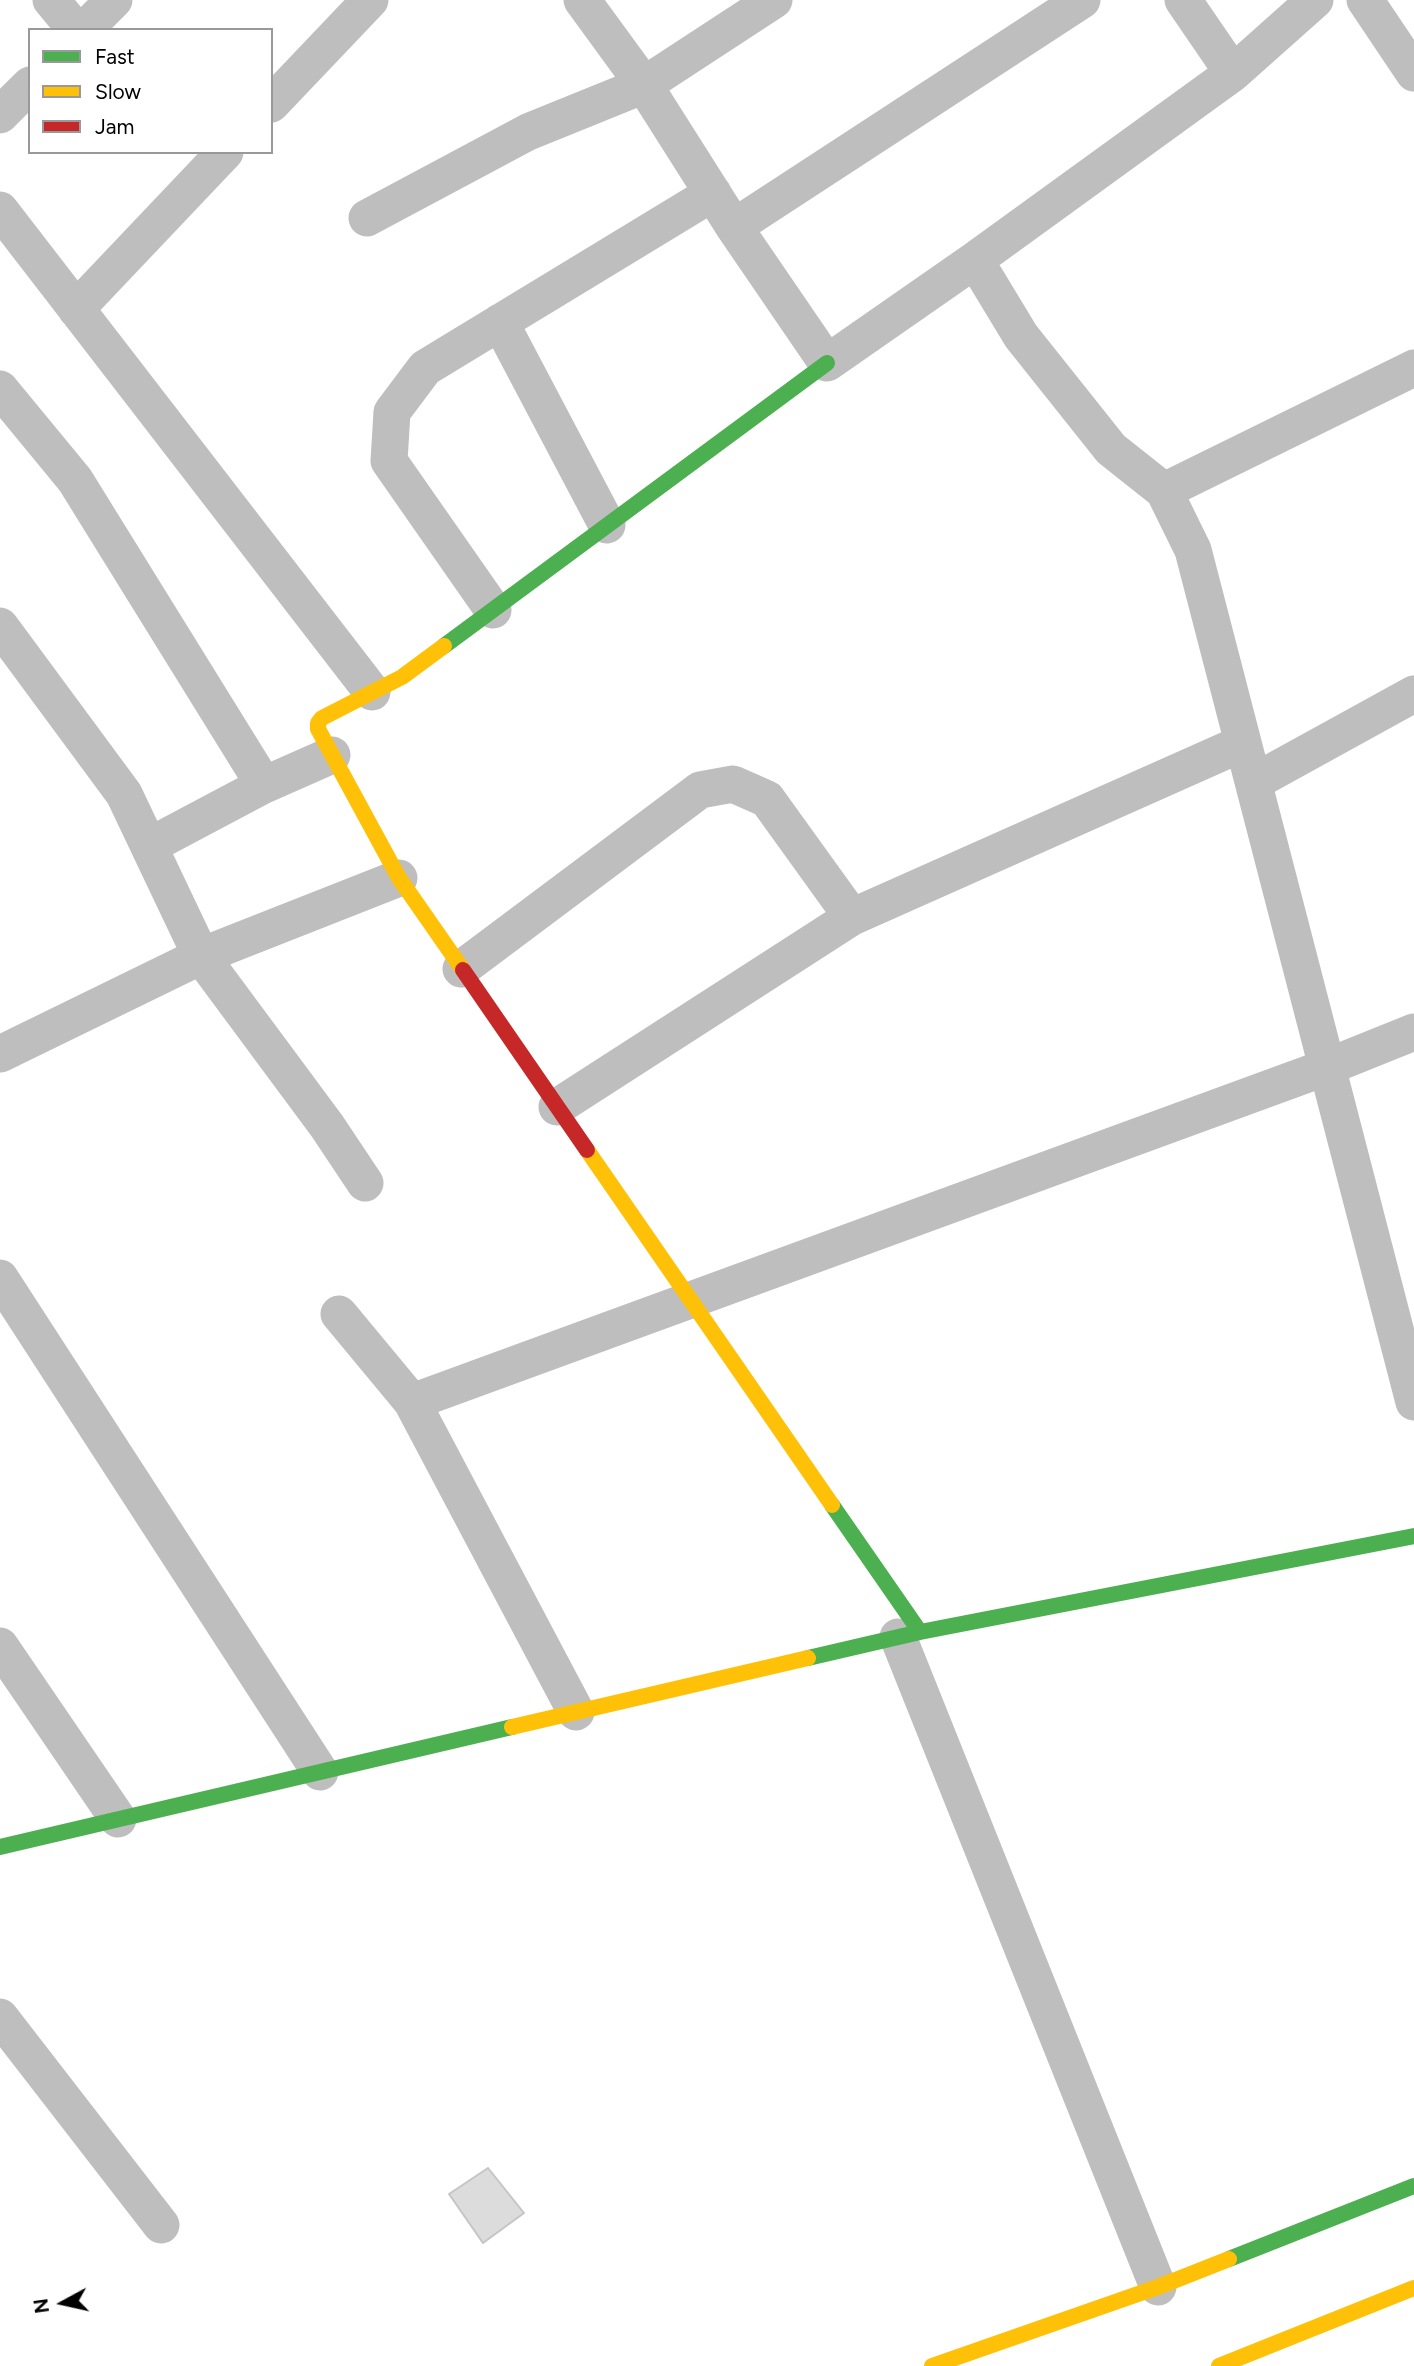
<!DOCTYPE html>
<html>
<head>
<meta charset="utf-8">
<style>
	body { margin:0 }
	#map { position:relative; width:1414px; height:2366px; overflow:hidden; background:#fff; font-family:Figtree,sans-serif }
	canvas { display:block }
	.legend { position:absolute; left:28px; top:28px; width:245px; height:126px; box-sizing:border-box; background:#fff; border:2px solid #999; margin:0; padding:9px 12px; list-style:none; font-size:21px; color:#000 }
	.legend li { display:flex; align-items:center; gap:14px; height:35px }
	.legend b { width:35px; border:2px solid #999 }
	.north { position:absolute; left:28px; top:2268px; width:70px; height:70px; -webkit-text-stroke:5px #fff; paint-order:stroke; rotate:262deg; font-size:19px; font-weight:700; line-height:28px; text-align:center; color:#000 }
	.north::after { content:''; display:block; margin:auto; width:24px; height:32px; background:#000; clip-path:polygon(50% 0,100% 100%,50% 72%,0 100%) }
</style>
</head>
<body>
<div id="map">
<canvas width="1414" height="2366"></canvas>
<ul class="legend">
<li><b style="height:9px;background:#4caf50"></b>Fast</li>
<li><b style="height:9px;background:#ffc107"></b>Slow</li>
<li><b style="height:9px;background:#c62828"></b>Jam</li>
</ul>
<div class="north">N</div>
</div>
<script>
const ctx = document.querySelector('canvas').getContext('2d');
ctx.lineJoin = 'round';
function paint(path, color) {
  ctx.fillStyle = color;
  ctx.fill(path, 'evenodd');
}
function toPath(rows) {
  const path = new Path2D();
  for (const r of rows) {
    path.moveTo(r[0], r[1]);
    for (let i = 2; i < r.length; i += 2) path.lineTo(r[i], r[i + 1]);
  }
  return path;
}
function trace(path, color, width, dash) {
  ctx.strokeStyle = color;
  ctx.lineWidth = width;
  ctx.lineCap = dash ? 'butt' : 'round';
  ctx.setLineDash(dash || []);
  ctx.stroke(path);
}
const building = toPath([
	[488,2168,524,2213,483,2243,449,2194,488,2168]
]);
const street = toPath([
	[51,0,76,30],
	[582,0,644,85,734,227,827,363,975,260,1233,73,1315,0],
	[1183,0,1233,73],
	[1365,0,1414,73],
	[84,30,114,0],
	[271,104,370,0],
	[0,115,30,85],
	[0,210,372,692],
	[367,218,528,132,644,85,774,0],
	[734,227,1082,0],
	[975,260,1021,336,1111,449,1164,491,1193,550,1414,1402],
	[76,309,225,152],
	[500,322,607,525],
	[0,389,75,480,264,785],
	[1164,491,1414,368],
	[493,610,389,461,392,412,425,368,713,193],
	[0,626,124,794,201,956,327,1126,365,1183],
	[1254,782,1414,694],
	[149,846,264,785,332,755],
	[461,969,700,790,733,784,767,799,852,917],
	[0,1054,201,956,399,878],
	[557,1107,852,917,1243,743],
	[0,1278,320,1772],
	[339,1314,412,1402,576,1712],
	[412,1402,1327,1067,1414,1032],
	[898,1637,1158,2287],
	[0,1646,118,1819],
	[0,2017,161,2225]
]);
const fast = toPath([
	[444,646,827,363],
	[832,1505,920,1632],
	[808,1658,920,1632,1414,1536],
	[0,1847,512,1727],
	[1229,2259,1414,2186]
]);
const slow = toPath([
	[444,646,402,677,322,718,318,723,318,729,399,878,463,970],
	[587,1150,832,1505],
	[512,1727,808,1658],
	[932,2366,1158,2287,1229,2259],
	[1219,2366,1414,2288]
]);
const jam = toPath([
	[463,970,587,1150]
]);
paint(building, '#dcdcdc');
trace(building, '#c5c5c5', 2);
trace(street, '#bebebe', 37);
trace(fast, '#4caf50', 16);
trace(slow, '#ffc107', 16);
trace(jam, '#c62828', 16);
</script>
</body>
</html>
